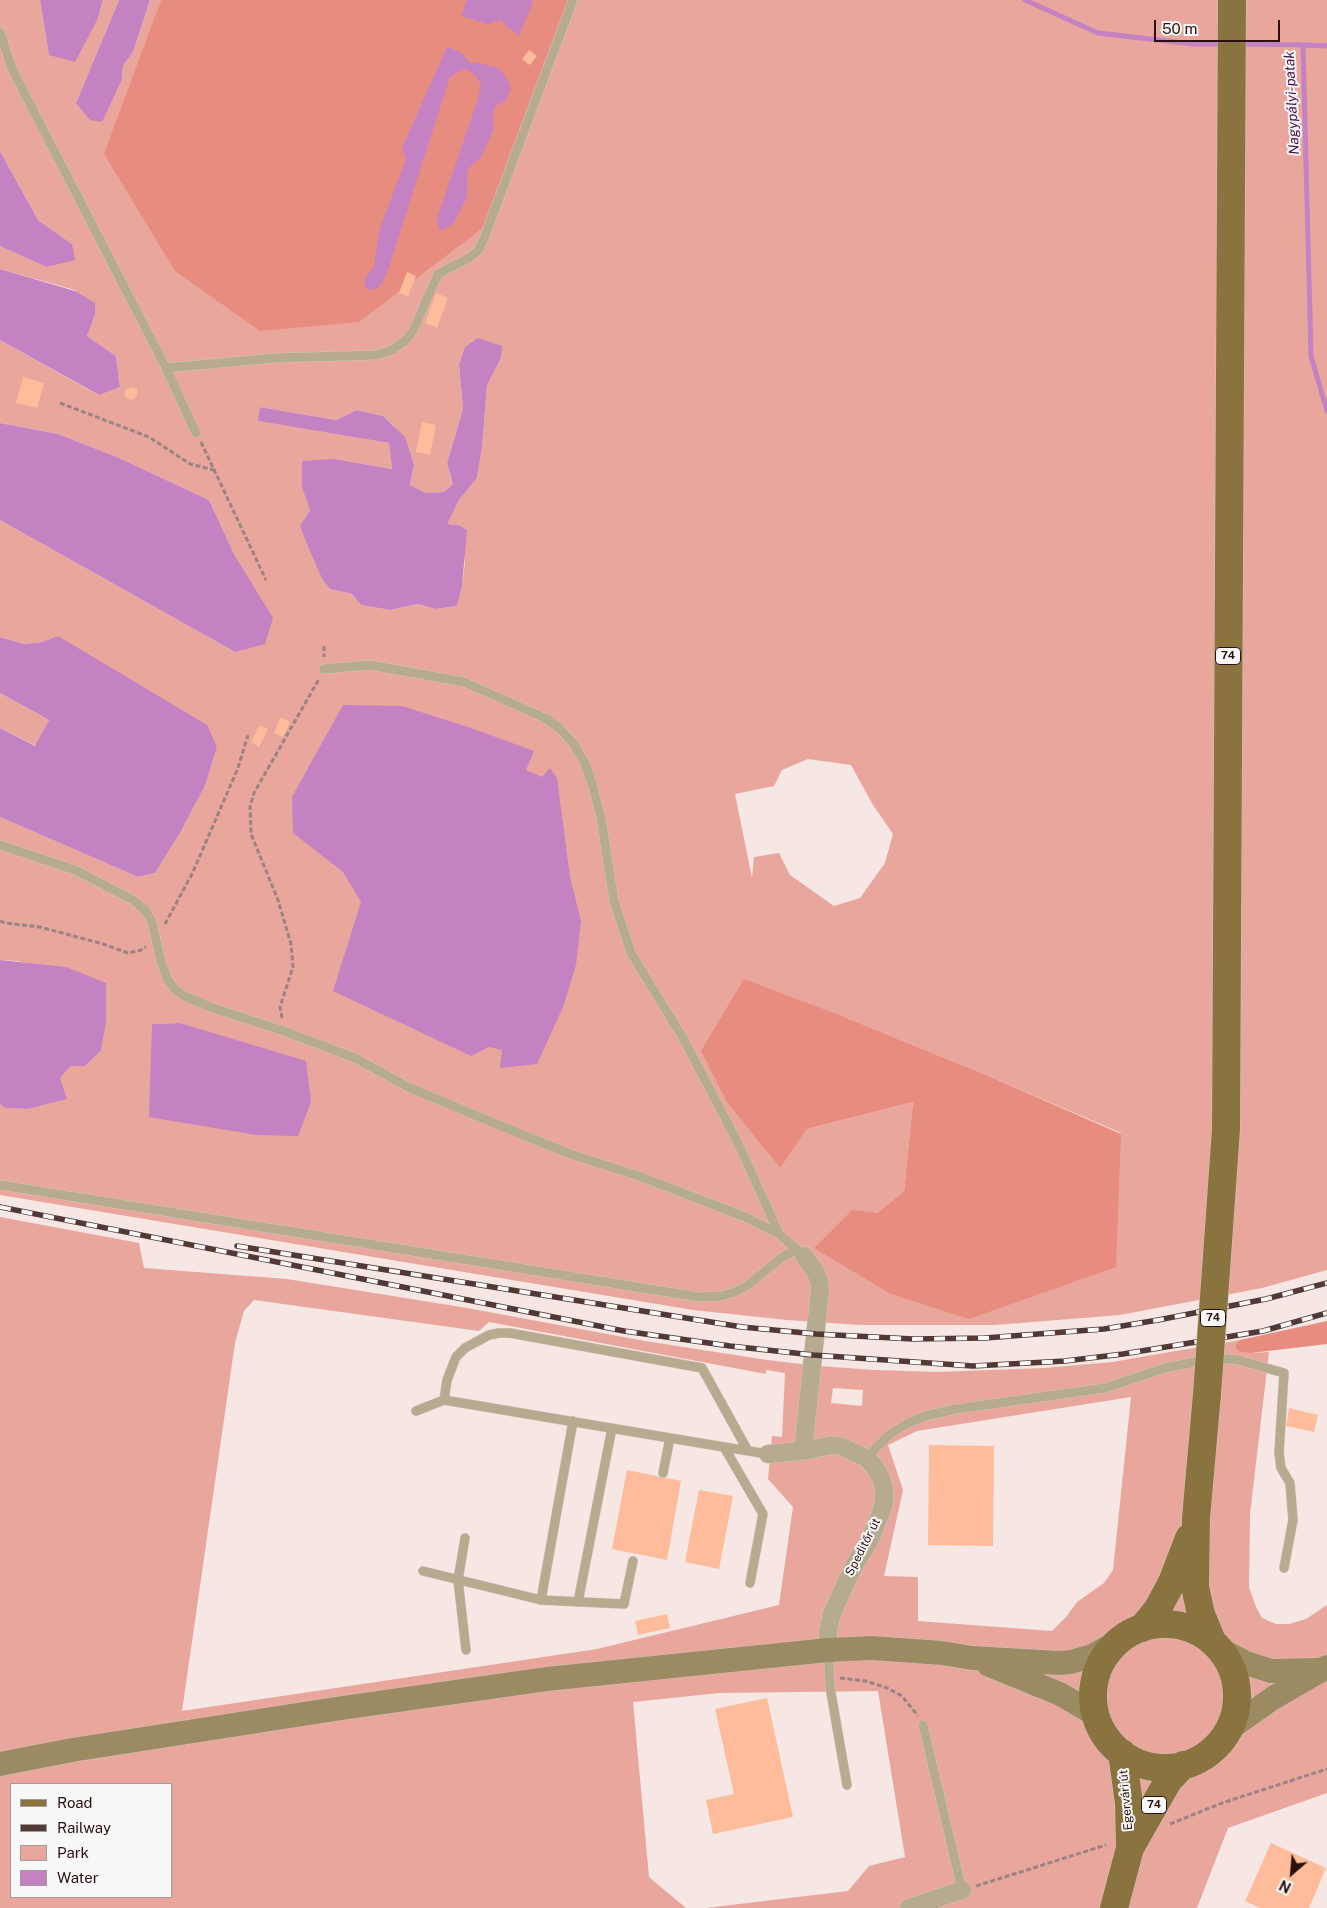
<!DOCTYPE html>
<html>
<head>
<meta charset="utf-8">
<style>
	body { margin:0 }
	#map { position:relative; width:1327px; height:1908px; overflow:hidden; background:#f6e6e4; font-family:"Public Sans",sans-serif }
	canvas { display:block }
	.legend { position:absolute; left:10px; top:1783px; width:162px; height:115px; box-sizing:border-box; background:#f8f8f8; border:1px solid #a69b9a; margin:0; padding:6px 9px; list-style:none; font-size:15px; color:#2a0f0c }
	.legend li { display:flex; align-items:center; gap:10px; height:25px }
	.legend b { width:25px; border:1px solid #a69b9a }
	.north { position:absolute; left:1267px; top:1848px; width:50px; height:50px; -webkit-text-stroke:4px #f8f8f8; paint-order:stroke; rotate:207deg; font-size:14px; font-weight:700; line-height:20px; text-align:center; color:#2a0f0c }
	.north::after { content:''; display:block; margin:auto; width:18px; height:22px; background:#2a0f0c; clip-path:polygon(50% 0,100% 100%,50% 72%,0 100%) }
	.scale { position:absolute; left:1154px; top:20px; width:126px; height:22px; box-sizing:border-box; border:2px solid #2a0f0c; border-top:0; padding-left:6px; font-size:15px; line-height:18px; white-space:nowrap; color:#2a0f0c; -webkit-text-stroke:4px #f8f8f8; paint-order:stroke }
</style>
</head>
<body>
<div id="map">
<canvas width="1327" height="1908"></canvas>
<ul class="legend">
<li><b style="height:6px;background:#89743f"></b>Road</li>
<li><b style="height:6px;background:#513936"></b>Railway</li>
<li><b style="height:14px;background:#e9a69d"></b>Park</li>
<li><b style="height:14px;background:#c482c2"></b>Water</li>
</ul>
<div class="north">N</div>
<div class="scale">50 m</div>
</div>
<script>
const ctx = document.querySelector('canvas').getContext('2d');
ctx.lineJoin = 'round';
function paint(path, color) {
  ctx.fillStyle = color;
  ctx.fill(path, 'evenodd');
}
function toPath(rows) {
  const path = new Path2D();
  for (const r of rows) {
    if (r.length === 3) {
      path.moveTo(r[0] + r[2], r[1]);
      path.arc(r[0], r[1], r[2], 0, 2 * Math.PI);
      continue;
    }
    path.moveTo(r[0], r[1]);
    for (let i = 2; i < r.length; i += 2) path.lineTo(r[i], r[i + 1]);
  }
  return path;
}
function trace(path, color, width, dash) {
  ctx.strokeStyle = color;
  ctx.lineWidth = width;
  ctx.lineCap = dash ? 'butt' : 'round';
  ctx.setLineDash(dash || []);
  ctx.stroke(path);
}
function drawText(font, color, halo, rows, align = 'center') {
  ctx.font = font + ' "Public Sans",sans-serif';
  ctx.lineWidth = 4;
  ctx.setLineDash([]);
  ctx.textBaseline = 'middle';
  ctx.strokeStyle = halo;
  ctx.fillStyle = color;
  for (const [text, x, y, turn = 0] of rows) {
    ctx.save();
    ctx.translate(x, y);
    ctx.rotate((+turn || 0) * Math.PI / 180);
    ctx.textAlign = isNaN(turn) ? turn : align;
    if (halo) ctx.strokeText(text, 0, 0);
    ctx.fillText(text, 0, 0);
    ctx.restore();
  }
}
const green = toPath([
	[0,0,40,0,49,55,98,18,103,0,119,0,76,103,122,79,123,66,133,52,150,0,161,0,152,26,558,54,578,0,1327,0,1327,1270,1262,1288,1120,1315,995,1325,860,1325,787,1320,693,1310,0,1195,0,1104,5,1108,27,1109,66,1099,59,1079,71,1066,85,1066,101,1051,106,1024,105,983,17,961,0,960,0,817,138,877,155,873,180,833,205,786,217,747,58,636,42,642,24,644,0,637,0,520,235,652,235,556,209,500,117,457,58,434,0,423,0,340,98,395,120,387,116,356,87,336,95,315,75,290,0,269,0,246,46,267,72,244,38,220,0,151],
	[501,358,487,384,482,448,477,478,459,500,446,524,458,525,465,562,462,587,457,606,435,609,418,604,390,610,361,605,352,594,330,589,322,579,301,526,310,510,335,459,392,469,389,443,259,421,260,407,336,420,357,410,383,416,394,426,414,465,410,485,426,493,444,492,453,484,447,463,463,409,459,365],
	[808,759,851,765,873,805,893,834,885,863,860,898,834,906,790,875,779,853,754,857,752,878,735,794,774,786,782,770],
	[847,1018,984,1074,1121,1133,814,1248,877,1213,904,1191,913,1102,807,1129,779,1168],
	[180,1023,230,1039,153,1024],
	[0,693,49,720,36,746,0,728],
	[0,1217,139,1243,144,1268,287,1279,467,1308,645,1341,767,1360,819,1366,875,1370,937,1372,1044,1368,1112,1362,1240,1340,1235,1345,1251,1353,1269,1352,1250,1514,1249,1587,1256,1607,1262,1618,1276,1624,1289,1624,1306,1619,1327,1605,1327,1793,1228,1828,1197,1908,706,1908,848,1891,869,1866,905,1857,878,1691,719,1693,633,1702,649,1877,686,1908,0,1908],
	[254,1300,479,1331,489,1322,766,1374,766,1370,785,1373,782,1437,772,1436,768,1479,793,1507,779,1605,597,1649,182,1711,235,1343,244,1311],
	[833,1388,863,1390,862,1406,831,1403],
	[1131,1397,1113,1570,1104,1583,1077,1602,1066,1617,1052,1631,918,1621,918,1577,884,1576,903,1490,888,1445,917,1431],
	[11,1784,171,1784,171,1897,11,1897]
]);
const forest = toPath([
	[161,0,578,0,558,54,484,227,359,322,260,331,175,271,104,154],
	[744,979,847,1018,984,1074,1121,1134,1116,1267,969,1319,891,1294,814,1248,852,1210,877,1213,904,1191,913,1102,807,1129,780,1168,727,1102,701,1051],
	[1327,1321,1327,1344,1251,1353,1238,1351,1235,1345,1240,1340]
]);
const water = toPath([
	[40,0,103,0,98,18,75,62,49,55],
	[119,0,150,0,133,52,123,66,122,79,102,122,90,120,76,103],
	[467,0,532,0,533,2,519,36,500,20,487,24,461,16],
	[447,47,460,52,471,63,480,63,499,68,507,79,511,89,506,100,494,107,493,131,481,157,469,168,467,177,467,198,453,224,443,230,439,229,437,218,477,102,481,84,472,72,464,69,450,77,389,267,382,284,376,289,368,290,364,286,365,279,374,266,380,228,406,159,402,148],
	[0,151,38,220,72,244,75,260,46,267,0,246],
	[0,269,75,291,95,303,95,315,87,336,116,356,120,387,99,395,0,340],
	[478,338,502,346,501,358,487,385,482,448,477,478,459,500,447,524,458,525,467,530,462,587,457,606,435,609,418,604,390,610,361,605,352,594,330,589,322,579,307,544,300,526,310,510,302,487,302,461,335,459,392,469,389,443,258,421,260,407,336,420,357,410,383,416,405,437,414,465,410,485,426,493,444,492,453,484,447,463,463,409,459,365,465,347],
	[0,423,58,434,117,457,209,500,235,556,273,618,265,644,235,652,0,520],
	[58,636,207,725,217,747,205,786,180,833,155,873,138,877,0,817,0,728,35,746,49,720,0,693,0,637,24,644,42,642],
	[343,705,402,706,471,728,534,751,526,770,542,777,550,768,557,778,570,877,581,921,576,965,563,1007,537,1064,500,1068,502,1050,489,1047,471,1056,333,991,361,902,343,872,293,833,292,797],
	[0,960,66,967,106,983,106,1024,101,1051,85,1066,71,1066,60,1078,67,1099,28,1109,5,1108,0,1104],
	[180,1023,306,1061,311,1102,298,1136,256,1135,149,1117,152,1024]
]);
const stream = toPath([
	[1025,0,1098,33,1193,44,1223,44],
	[1239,44,1303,45,1311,356,1327,411],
	[1303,45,1327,46]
]);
const building = toPath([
	[529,50,537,56,530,65,522,59],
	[407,272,416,276,408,296,399,293],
	[436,293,448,298,437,328,425,323],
	[23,377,44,383,37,408,16,403],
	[130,387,137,389,137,396,132,400,125,397,125,391],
	[422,422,436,425,430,455,416,452],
	[281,717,290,722,283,737,274,733],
	[260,725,268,729,259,747,251,742],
	[1289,1408,1318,1415,1314,1432,1286,1426],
	[929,1445,994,1446,993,1546,928,1545],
	[627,1470,681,1481,667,1560,612,1549],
	[699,1490,733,1496,719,1569,685,1562],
	[667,1614,670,1628,638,1635,635,1621],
	[767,1698,793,1817,713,1834,706,1800,734,1794,715,1709],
	[1271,1843,1326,1868,1309,1908,1260,1908,1245,1901]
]);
const path = toPath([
	[60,403,149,437,190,464,214,470],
	[201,442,266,580],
	[324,646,324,657],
	[0,921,5,923,40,927,103,944,128,953,141,950,146,947],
	[165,924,192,874,238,768,248,735],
	[282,1018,280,1007,293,967,291,944,278,900,251,834,250,807,254,793,319,679],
	[840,1678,866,1681,887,1688,902,1696,918,1716],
	[1170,1824,1222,1803,1327,1769],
	[976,1886,1106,1845]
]);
const service = toPath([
	[0,32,12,69,166,368,196,433],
	[166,368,275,358,377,355,392,350,406,340,413,331,438,274,469,258,478,251,483,241,573,0],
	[324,669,370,665,464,682,545,718,559,728,573,743,585,763,593,787,601,818,614,901,631,953,683,1038,739,1145,779,1234],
	[0,845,75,870,133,900,146,911,152,922,161,962,168,980,174,988,184,996,210,1007,284,1031,355,1058,410,1088,535,1140,573,1155,639,1176,745,1217,779,1234,804,1256],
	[0,1185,699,1297,721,1296,735,1292,748,1285,781,1258,797,1249],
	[416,1411,444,1400],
	[724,1447,763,1514,750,1583],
	[748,1451,702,1368,510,1333,499,1333,489,1335,465,1348,456,1357,447,1380,444,1400,670,1438,724,1447,768,1454],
	[866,1458,890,1434,908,1423,925,1416,956,1409,1105,1388,1165,1368,1190,1363,1219,1358,1238,1360,1284,1373,1279,1453,1281,1468,1290,1483,1293,1520,1284,1568],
	[663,1473,670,1438],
	[465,1538,458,1580,466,1650],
	[423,1571,541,1600,624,1604,633,1561],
	[541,1600,573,1421],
	[578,1602,612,1428],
	[828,1650,830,1687,847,1785],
	[923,1725,962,1890]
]);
const minor = toPath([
	[803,1451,820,1290,819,1281,815,1271,804,1256],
	[768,1454,803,1451,832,1445,843,1447,866,1458,874,1466,881,1478,884,1489,884,1502,880,1515,870,1540,855,1564,832,1613,828,1632,828,1650],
	[909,1908,962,1890]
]);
const secondary = toPath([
	[1221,1650,1246,1663,1271,1671,1317,1670],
	[989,1665,1060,1694,1096,1715],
	[1229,1729,1273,1698,1327,1667],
	[0,1764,72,1750,342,1708,547,1679,828,1650,872,1648,942,1653,972,1658,1059,1663,1071,1662,1092,1656,1119,1641]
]);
const primary = toPath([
	[1218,1242,1226,1129,1232,0],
	[1207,1394,1196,1518,1195,1587,1201,1614,1212,1641],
	[1165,1696,72],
	[1142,1628,1157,1610,1172,1582,1189,1538],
	[1122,1753,1129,1803,1130,1848],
	[1114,1908,1130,1848,1168,1781,1183,1765]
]);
const rail = toPath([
	[0,1207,624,1331,730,1346,813,1355,973,1366,1065,1361,1123,1354,1263,1331,1327,1313],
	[237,1246,742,1327,816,1334,913,1339,985,1338,1104,1329,1158,1320,1266,1299,1327,1283]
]);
const primaryBridge = toPath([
	[1207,1394,1218,1242]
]);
const shields = [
	[1228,656,25],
	[1213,1318,25],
	[1154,1805,25]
];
const shieldNames = [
	["74",1228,656],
	["74",1213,1318],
	["74",1154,1805]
];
const streetNames = [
	["Speditőr út",863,1547,-63],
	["Egervári út",1126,1800,-95]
];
const waterNames = [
	["Nagypályi-patak",1292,103,-93]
];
paint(green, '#e9a69d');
paint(forest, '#e98c80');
paint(water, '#c482c2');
trace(stream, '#c482c2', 5);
paint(building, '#febc9a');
trace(service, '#d5c4c1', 10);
trace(minor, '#d5c4c1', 19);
trace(secondary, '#d5c4c1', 25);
trace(primary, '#d5c4c1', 29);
trace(path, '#998482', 3, [5, 2.5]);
trace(service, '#b6aa8f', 9);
trace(minor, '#b6aa8f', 18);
trace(secondary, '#9c8b62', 24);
trace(primary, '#89743f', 28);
trace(rail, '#513936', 5.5);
trace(rail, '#f8f8f8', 4, [11]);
trace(primaryBridge, '#d5c4c1', 29, []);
trace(primaryBridge, '#89743f', 28);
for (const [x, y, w] of shields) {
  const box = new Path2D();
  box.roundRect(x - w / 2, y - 8.5, w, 17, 4);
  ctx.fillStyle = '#f8f8f8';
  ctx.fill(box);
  trace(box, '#2a0f0c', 1);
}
drawText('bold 11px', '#2a0f0c', null, shieldNames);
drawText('12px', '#2a0f0c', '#f8f8f8', streetNames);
drawText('italic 14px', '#480c49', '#f8f8f8', waterNames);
</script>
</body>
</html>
